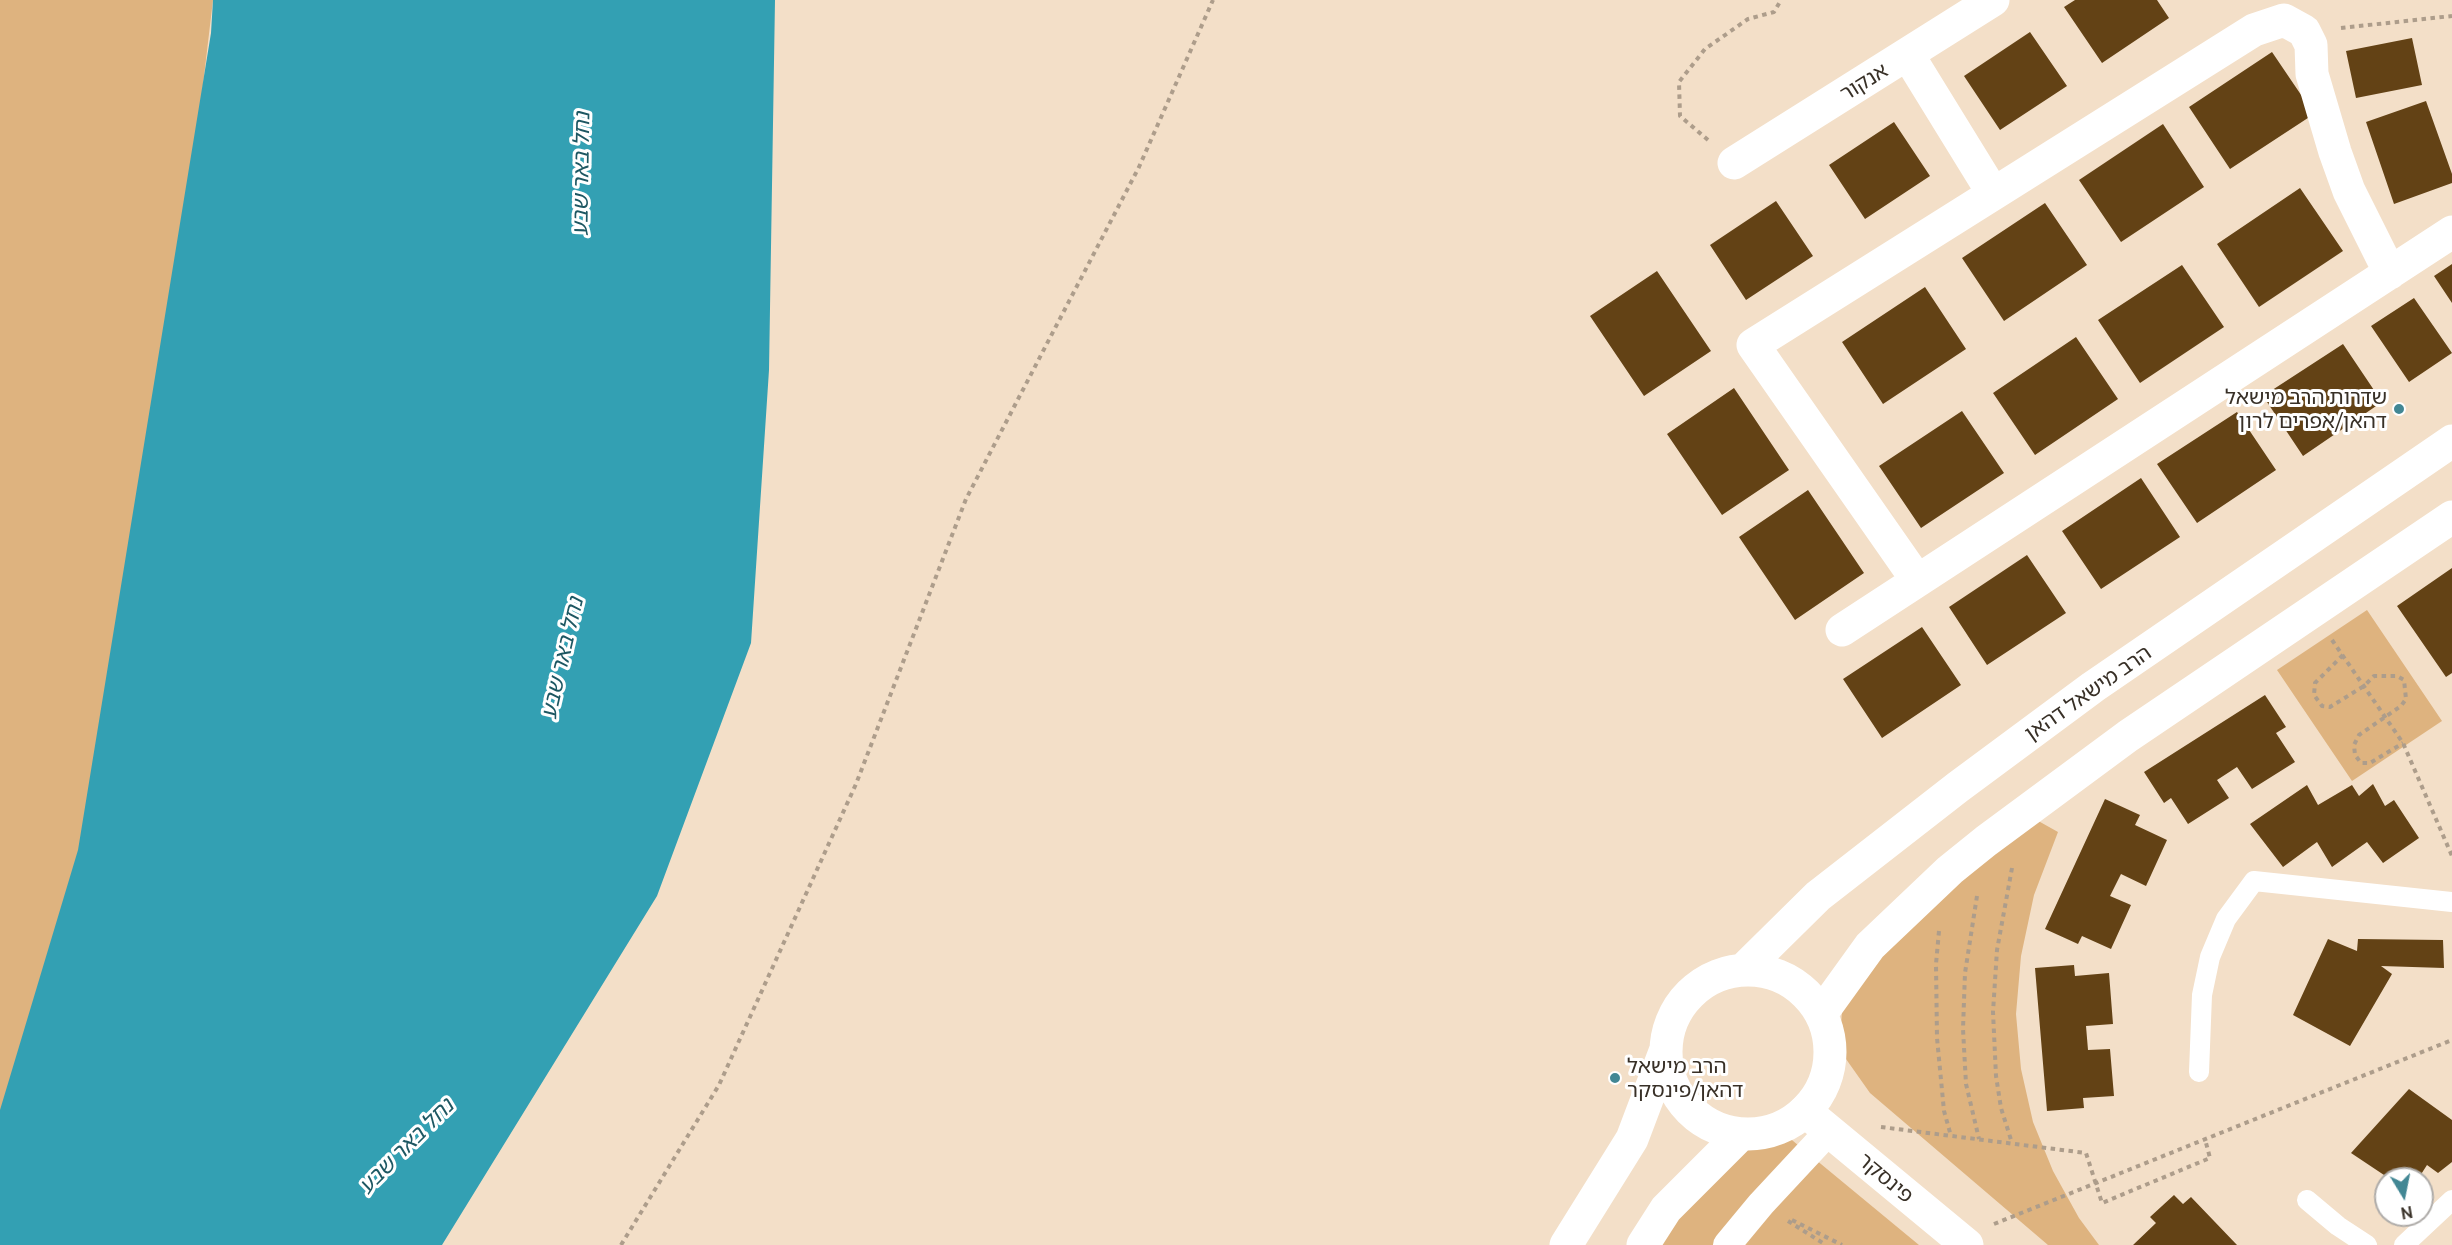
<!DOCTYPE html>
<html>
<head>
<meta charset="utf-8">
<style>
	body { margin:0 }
	#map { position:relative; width:2452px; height:1245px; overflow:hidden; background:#f3dfc8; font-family:Ubuntu,sans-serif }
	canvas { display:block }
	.north { position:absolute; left:2374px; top:1167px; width:60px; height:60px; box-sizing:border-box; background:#fff; border:2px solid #afaca9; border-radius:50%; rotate:170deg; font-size:16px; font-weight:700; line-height:24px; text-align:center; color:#383027 }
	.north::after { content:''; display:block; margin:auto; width:21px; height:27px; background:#428794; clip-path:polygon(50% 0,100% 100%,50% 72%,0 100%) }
</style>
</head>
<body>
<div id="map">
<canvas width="2452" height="1245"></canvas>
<div class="north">N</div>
</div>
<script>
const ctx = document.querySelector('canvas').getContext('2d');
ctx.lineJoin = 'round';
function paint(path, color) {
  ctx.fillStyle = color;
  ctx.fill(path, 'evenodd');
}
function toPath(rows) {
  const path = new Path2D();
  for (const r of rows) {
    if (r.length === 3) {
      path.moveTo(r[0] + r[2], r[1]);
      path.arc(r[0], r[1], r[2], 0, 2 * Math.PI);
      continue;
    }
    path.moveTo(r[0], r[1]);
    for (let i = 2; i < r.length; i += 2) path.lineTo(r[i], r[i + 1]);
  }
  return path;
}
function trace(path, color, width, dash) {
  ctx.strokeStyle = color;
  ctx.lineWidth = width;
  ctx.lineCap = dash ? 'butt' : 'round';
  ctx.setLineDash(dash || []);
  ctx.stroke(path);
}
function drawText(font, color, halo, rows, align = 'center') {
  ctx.font = font + ' Ubuntu,"Noto Sans Hebrew",sans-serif';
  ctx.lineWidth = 6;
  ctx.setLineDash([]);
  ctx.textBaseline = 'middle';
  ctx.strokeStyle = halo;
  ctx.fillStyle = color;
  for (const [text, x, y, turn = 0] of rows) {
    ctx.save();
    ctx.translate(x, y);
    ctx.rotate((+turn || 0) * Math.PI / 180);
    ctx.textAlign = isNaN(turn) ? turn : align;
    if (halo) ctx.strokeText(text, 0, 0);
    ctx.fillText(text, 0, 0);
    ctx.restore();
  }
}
const green = toPath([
	[0,0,213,0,90,1044,0,1245],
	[2367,610,2442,721,2352,781,2277,670],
	[2033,818,2058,832,2034,895,2021,956,2016,1014,2021,1069,2033,1122,2053,1171,2079,1218,2099,1245,2048,1245,1870,1093,1846,1059,1840,1041,1842,1011,1881,958,1917,920],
	[1753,1129,1781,1131,1919,1245,1649,1245]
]);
const water = toPath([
	[213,0,775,0,769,370,751,643,657,896,442,1245,0,1245,0,1110,78,850,211,33]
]);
const building = toPath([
	[2075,0,2157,0,2169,18,2102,63,2064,7],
	[2030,32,2067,86,2000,130,1964,76],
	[2412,38,2422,85,2356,98,2346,51],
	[2272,52,2314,114,2230,169,2189,107],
	[2426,101,2452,174,2452,183,2394,204,2366,122],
	[1894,122,1930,176,1865,219,1829,165],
	[2163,124,2204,187,2121,242,2079,180],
	[2300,188,2343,251,2259,307,2217,244],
	[1776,201,1813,256,1746,300,1710,245],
	[2045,203,2087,265,2004,321,1962,258],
	[2452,264,2452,303,2434,276],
	[2182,265,2224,327,2140,383,2098,320],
	[1657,271,1711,351,1644,396,1590,316],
	[1925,287,1966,349,1883,404,1842,342],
	[2414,298,2452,353,2409,382,2371,326],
	[2076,337,2118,399,2035,455,1993,393],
	[2343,344,2382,402,2303,456,2263,396],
	[1734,388,1789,470,1722,515,1667,434],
	[1962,411,2004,473,1921,528,1879,466],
	[2237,412,2276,470,2197,523,2157,464],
	[2141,478,2180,537,2101,589,2062,531],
	[1808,490,1864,573,1795,620,1739,537],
	[2027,555,2066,613,1987,665,1949,607],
	[2452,568,2452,673,2446,677,2397,606],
	[1922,627,1961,685,1882,738,1843,679],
	[2265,695,2286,727,2276,733,2295,762,2252,789,2237,767,2217,780,2229,798,2188,824,2171,798,2164,803,2144,772],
	[2373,784,2385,806,2394,800,2419,838,2383,863,2367,842,2332,867,2317,842,2283,867,2250,824,2307,785,2318,805,2352,785,2359,796],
	[2105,799,2140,815,2135,825,2167,840,2146,886,2121,874,2110,896,2131,905,2111,949,2082,936,2078,944,2045,929],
	[2328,939,2357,951,2358,939,2443,940,2444,968,2381,966,2392,974,2350,1046,2293,1015],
	[2074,965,2075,976,2109,973,2113,1024,2086,1026,2088,1050,2110,1049,2114,1096,2083,1098,2084,1108,2047,1111,2035,968],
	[2409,1089,2452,1120,2452,1162,2438,1173,2427,1165,2418,1179,2390,1179,2351,1153],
	[2174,1195,2183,1204,2191,1197,2237,1245,2133,1245,2156,1223,2150,1217]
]);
const path = toPath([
	[2341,28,2452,16],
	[1708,140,1680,116,1679,82,1705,49,1748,19,1774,12,1781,0],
	[2332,640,2403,743,2452,856],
	[2343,655,2315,683,2314,695,2322,706,2330,707,2364,686,2374,676,2397,676,2404,680,2406,699,2401,706,2359,735,2354,745,2355,755,2361,763,2370,763,2403,743],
	[2012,868,1997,950,1993,1012,1996,1076,2001,1108,2012,1143],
	[1977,896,1965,973,1963,1029,1966,1084,1979,1139],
	[1939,931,1936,964,1937,1038,1944,1111,1951,1136],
	[1881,1127,2086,1153,2102,1203,2210,1158,2205,1139],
	[1792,1220,1842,1245],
	[1788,1221,1826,1245],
	[1994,1224,2452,1040],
	[621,1245,719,1085,856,784,966,499,1139,167,1213,0]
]);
const service = toPath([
	[2199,1072,2202,995,2210,957,2226,919,2254,881,2452,902],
	[2307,1200,2338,1226,2367,1245],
	[2404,1245,2452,1200]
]);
const pedestrian = toPath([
	[1727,1245,1761,1204,1829,1131]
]);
const minor = toPath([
	[1908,55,1993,193],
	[1734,163,1993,0],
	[1917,580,1753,345,2254,30,2284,20,2304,31,2311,45,2312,74,2335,152,2349,191,2390,273],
	[1842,630,2452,232],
	[1805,1111,1967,1245]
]);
const tertiary = toPath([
	[1744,969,1818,896,1958,787,2093,687,2452,441],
	[1748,1052,82],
	[1821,1014,1870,946,1950,870,1986,841,2128,736,2452,517],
	[1566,1245,1632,1139,1666,1049],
	[1643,1245,1666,1209,1740,1135]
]);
const markers = [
	[2399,409,6,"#428794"],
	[1615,1078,6,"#428794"]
];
const streetNames = [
	["אנקור",1864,82,-32],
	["הרב מישאל דהאן",2088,693,-35],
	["פינסקר",1886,1178,40]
];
const poiNames = [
	["שדרות הרב מישאל",2387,397],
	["דהאן/אפרים לרון",2387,421],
	["הרב מישאל",1627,1066,"left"],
	["דהאן/פינסקר",1627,1090,"left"]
];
const waterNames = [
	["נחל באר שבע",581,174,-89],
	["נחל באר שבע",562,658,-77],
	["נחל באר שבע",406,1146,-45]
];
paint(green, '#deb37f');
paint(water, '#33a0b3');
paint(building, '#634215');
trace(path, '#ad9d8b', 4, [4.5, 4.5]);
trace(service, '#fff', 20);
trace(pedestrian, '#fff', 28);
trace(minor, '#fff', 33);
trace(tertiary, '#fff', 33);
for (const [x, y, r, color] of markers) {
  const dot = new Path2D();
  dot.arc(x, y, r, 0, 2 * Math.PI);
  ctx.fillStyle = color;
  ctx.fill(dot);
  trace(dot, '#fff', 2);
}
drawText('21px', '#383027', '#fff', streetNames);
drawText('21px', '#383027', '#fff', poiNames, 'right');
drawText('italic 22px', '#1d5762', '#fff', waterNames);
</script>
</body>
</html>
